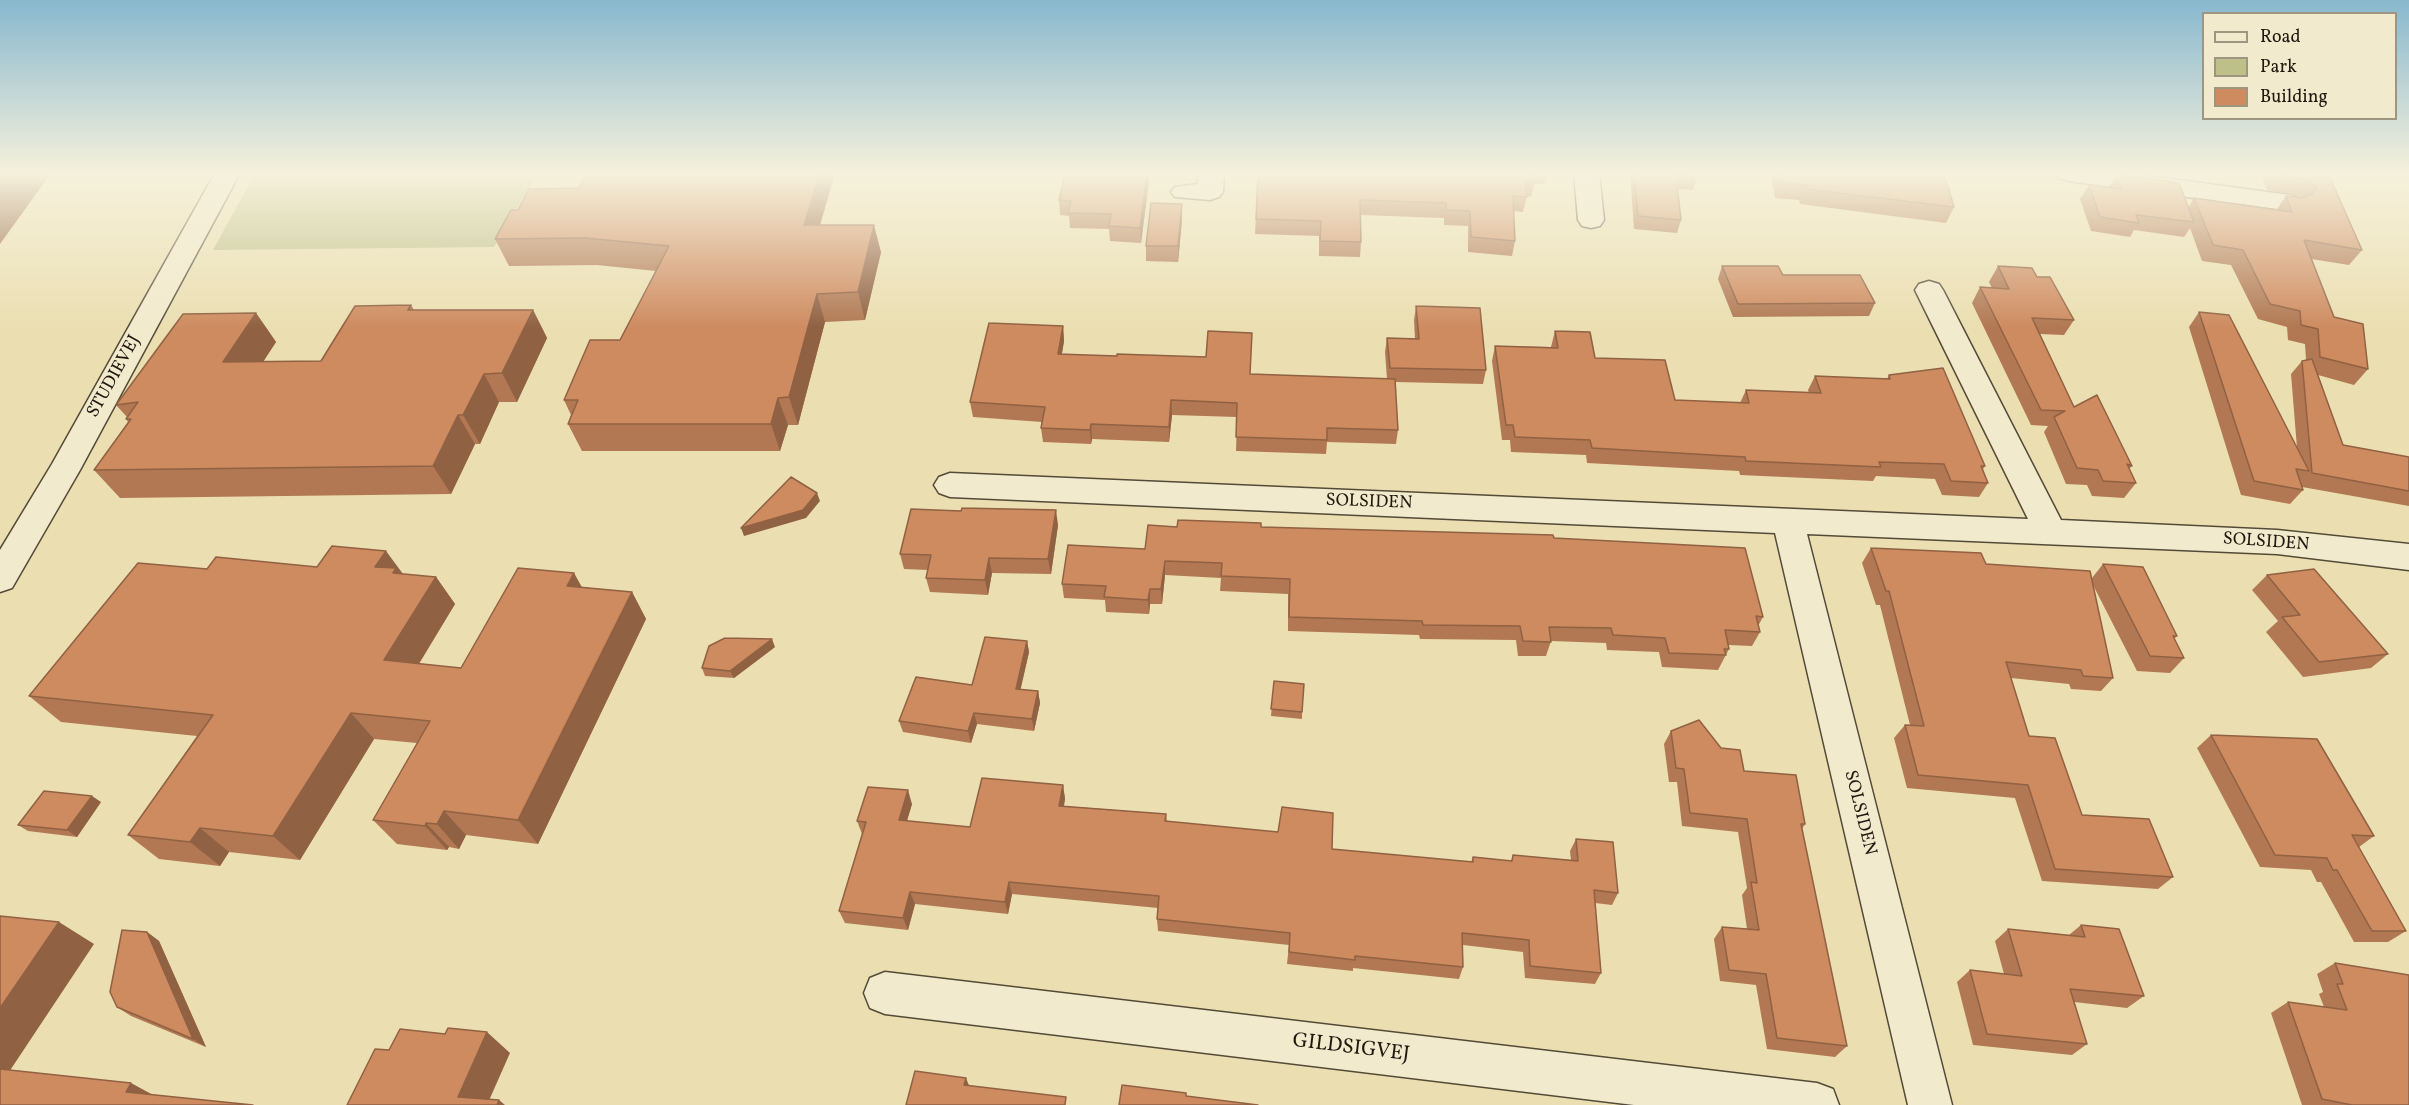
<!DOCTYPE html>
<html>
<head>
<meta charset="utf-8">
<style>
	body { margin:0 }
	#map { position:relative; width:2409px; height:1105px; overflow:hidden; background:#ebdfb2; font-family:Vollkorn,serif }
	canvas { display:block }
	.legend { position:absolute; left:2202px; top:12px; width:195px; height:108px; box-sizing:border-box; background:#f2eacd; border:2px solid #9e9681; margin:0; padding:8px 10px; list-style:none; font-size:18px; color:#21180f }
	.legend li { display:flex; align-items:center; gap:12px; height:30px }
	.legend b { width:30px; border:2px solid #9e9681 }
</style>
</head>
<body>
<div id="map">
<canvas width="2409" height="1105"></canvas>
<ul class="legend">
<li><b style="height:8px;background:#f2eacd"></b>Road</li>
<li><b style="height:16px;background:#bdc088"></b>Park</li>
<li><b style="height:16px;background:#ce8b60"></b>Building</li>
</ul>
</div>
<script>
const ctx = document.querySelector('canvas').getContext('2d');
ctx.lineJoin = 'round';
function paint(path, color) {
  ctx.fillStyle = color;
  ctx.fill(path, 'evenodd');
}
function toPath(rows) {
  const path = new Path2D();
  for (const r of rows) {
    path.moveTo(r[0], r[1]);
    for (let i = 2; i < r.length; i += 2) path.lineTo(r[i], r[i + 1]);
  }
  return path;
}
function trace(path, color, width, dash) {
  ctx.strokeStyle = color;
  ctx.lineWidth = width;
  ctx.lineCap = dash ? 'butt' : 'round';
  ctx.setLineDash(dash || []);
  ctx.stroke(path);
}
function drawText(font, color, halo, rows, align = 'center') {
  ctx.font = font + ' Vollkorn,serif';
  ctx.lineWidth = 4.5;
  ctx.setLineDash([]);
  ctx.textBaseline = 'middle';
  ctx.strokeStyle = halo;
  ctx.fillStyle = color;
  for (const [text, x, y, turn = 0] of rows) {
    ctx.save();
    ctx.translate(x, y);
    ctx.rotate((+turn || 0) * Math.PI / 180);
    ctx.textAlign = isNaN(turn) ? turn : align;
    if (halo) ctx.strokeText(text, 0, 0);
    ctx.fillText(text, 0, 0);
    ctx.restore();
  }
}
const green = toPath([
	[255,173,538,173,494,247,213,250]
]);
const street = toPath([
	[215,173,240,173,80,470,12,588,0,592,0,550,52,464,215,173],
	[1198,173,1224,173,1223,192,1219,197,1210,200,1175,197,1171,192,1175,187,1198,184,1198,173],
	[1574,173,1599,173,1604,220,1600,226,1591,228,1582,226,1578,220,1574,173],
	[2056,173,2128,173,2290,195,2299,198,2303,203,2299,208,2290,211,2068,181,2059,178,2056,173],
	[1929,281,1939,284,1943,290,2061,520,2277,530,2409,544,2409,570,2277,554,1807,534,1952,1105,1908,1105,1775,533,950,497,939,493,934,485,939,477,950,473,2028,519,1915,290,1919,284,1929,281],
	[885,972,1817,1083,1833,1089,1839,1105,1634,1105,885,1014,870,1008,864,993,870,978,885,972]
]);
const wall = toPath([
	[835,173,820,225,881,252,865,320,825,322,798,425,788,425,780,451,582,451,568,424,571,415,564,400,620,340,656,271,597,265,509,266,495,239,579,188],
	[1065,173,1150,173,1141,243,1110,241,1109,229,1070,228,1069,216,1060,215,1059,200],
	[1258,173,1548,173,1545,184,1534,184,1531,197,1527,196,1523,212,1513,211,1515,241,1512,256,1468,252,1468,226,1444,225,1444,218,1361,215,1361,242,1360,257,1319,256,1319,236,1255,234],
	[1630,173,1697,173,1697,177,1693,190,1678,189,1681,220,1677,233,1634,229],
	[1771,173,1944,173,1954,207,1946,223,1800,204,1799,200,1775,198],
	[2148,173,2163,173,2162,175],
	[2261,173,2328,173,2362,250,2349,265,2311,259,2334,317,2368,369,2354,385,2318,375,2343,445,2409,457,2409,506,2302,487,2303,490,2290,504,2241,495,2189,327,2199,312,2297,448,2291,374,2302,361,2306,360,2305,344,2288,340,2287,327,2258,319,2231,265,2202,261,2190,228,2184,237,2134,230,2130,237,2091,231,2080,199,2089,185,2109,187,2117,174,2188,208,2194,198,2277,209,2286,196,2301,198,2300,196,2267,190],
	[1182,220,1178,262,1146,261,1146,246],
	[1722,266,1783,275,1875,303,1869,316,1733,317,1718,279],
	[1998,266,2037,277,2074,320,2064,335,2040,334,2074,407,2132,466,2129,469,2136,483,2124,498,2092,496,2087,485,2066,484,2044,432,2048,426,2031,425,1972,303,1980,287,1992,288,1989,282],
	[411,305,414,310,533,310,547,338,517,402,499,402,480,444,475,444,451,494,120,498,94,470,128,422,126,419,127,417,116,405,256,313,276,342,263,361,321,361],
	[1416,306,1486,370,1483,384,1395,382,1398,430,1396,444,1327,442,1326,454,1236,451,1237,417,1172,415,1169,442,1092,439,1091,444,1043,442,1041,428,1042,422,973,417,970,402,1063,326,1064,341,1062,354,1251,374,1387,379,1385,352,1387,338,1415,339,1414,320],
	[1555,331,1595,358,1675,400,1740,403,1746,390,1809,393,1808,390,1815,376,1887,379,1889,375,1985,466,1983,469,1988,483,1979,497,1942,495,1935,479,1876,476,1873,481,1740,475,1739,471,1587,463,1586,455,1511,452,1510,440,1502,440,1492,361,1495,346,1551,347],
	[1058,525,1051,574,992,573,988,595,930,592,926,578,928,570,904,569,900,554],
	[1177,527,1261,527,1554,538,1763,617,1758,626,1760,632,1752,646,1729,645,1729,649,1718,670,1662,667,1659,652,1607,650,1606,643,1551,641,1546,656,1518,656,1516,640,1420,639,1419,635,1288,631,1288,594,1220,591,1221,578,1165,575,1162,604,1150,604,1149,614,1106,612,1105,600,1064,598,1062,584,1145,549],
	[1871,548,2092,578,2103,564,2177,636,2174,639,2184,658,2170,673,2137,671,2093,585,2113,678,2101,691,2071,689,2069,684,2011,678,2029,736,2082,815,2173,877,2158,889,2042,881,2015,798,1907,788,1894,738,1905,725,1910,725,1880,605,1876,605,1862,563],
	[317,567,436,577,455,604,419,664,461,668,574,573,581,587,632,592,646,619,538,844,466,835,459,849,449,847,447,850,397,844,373,820,417,743,374,739,300,860,229,852,220,866,159,859,128,835,197,736,61,722,29,696,207,569],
	[2267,575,2388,654,2371,668,2303,677,2266,632,2278,621,2252,590],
	[1027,641,1029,652,1020,690,1038,691,1040,703,1034,731,977,724,971,743,903,732,899,721,972,685],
	[775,647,734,678,705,676,702,668],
	[1274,681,1302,712,1302,719,1271,716],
	[1671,731,1721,748,1744,771,1805,824,1802,829,1847,1046,1835,1057,1767,1049,1756,985,1720,981,1714,939,1722,927,1747,929,1742,895,1747,888,1738,832,1682,826,1677,782,1669,782,1664,744],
	[2211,735,2374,836,2359,847,2406,931,2388,942,2354,942,2321,882,2317,882,2311,870,2260,867,2197,748],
	[1063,785,1065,799,1064,806,1166,814,1167,821,1332,849,1471,862,1473,857,1511,861,1513,855,1571,860,1570,851,1576,839,1618,893,1612,905,1595,903,1601,973,1595,984,1525,978,1523,952,1463,945,1463,967,1459,979,1353,968,1353,971,1287,964,1289,945,1158,931,1157,919,1158,908,1012,894,1008,914,915,904,908,930,845,923,839,911,862,834,857,821,912,804,907,821,970,827],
	[101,802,77,837,28,831,18,825],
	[2081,925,2144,996,2127,1008,2074,1002,2087,1044,2072,1055,1973,1045,1957,982,1970,970,2004,974,1995,941,2008,929,2069,935],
	[147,932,159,941,206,1047,131,1016,117,1007],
	[2335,963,2409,1105,2302,1105,2271,1013,2288,1002,2324,1007,2319,994,2323,992,2317,974]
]);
const shadedWall = toPath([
	[8,173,51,173,0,244,0,184],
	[820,173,835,173,812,252,804,225],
	[1147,173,1150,173,1141,243,1140,228],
	[1182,204,1182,220,1178,262,1178,246],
	[874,225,881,252,865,320,858,292],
	[817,294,825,322,798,425,789,397],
	[533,310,547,338,517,402,502,373],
	[256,313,276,342,245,390,223,362],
	[1063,326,1064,341,1059,369,1058,354],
	[484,374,499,402,480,444,463,415],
	[778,398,788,425,780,451,771,424],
	[1171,400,1172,415,1169,442,1169,427],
	[458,415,475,444,451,494,433,466],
	[1091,424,1092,439,1091,444,1090,430],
	[817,493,820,501,806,518,744,536,741,528],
	[1056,510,1058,525,1051,574,1048,559],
	[386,551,406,578,375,567],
	[989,558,992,573,988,595,985,580],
	[1165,561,1165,575,1162,604,1161,589],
	[574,573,589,600,567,586],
	[436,577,455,604,405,686,384,660],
	[1150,589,1150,604,1149,614,1148,600],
	[632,592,646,619,538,844,518,820],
	[772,639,775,647,734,678,730,671],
	[1027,641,1029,652,1018,701,1016,689],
	[1038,691,1040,703,1034,731,1032,719],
	[351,713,374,739,300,860,273,836],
	[974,713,977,724,971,743,968,731],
	[1063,785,1065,799,1061,819,1059,806],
	[908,790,912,804,903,833,899,820],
	[92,796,101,802,77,837,67,830],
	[444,811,466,835,459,849,437,824],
	[426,823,449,847,447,850,425,826],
	[200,828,229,852,220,866,190,842],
	[1009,882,1012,894,1008,914,1005,902],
	[910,892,915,904,908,930,903,918],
	[59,922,94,944,1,1084,0,1084,0,1008],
	[147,932,159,941,206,1047,193,1039],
	[487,1032,510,1053,487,1105,458,1097],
	[966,1078,972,1093,964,1085],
	[131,1083,166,1102,126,1092],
	[499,1100,505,1105,497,1105]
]);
const building = toPath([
	[0,173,8,173,0,184,0,173],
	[586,173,820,173,804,225,874,225,858,292,817,294,789,397,778,398,771,424,568,424,578,400,564,400,590,340,620,340,669,246,585,238,495,239,511,210,518,210,529,189,579,188,586,173],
	[1065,173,1147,173,1140,228,1109,226,1111,214,1068,213,1071,201,1059,200,1065,173],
	[1258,173,1533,173,1534,182,1525,181,1527,197,1513,196,1515,241,1471,237,1470,211,1446,210,1446,203,1360,200,1361,242,1320,241,1321,221,1256,219,1258,173],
	[1634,173,1697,173,1697,177,1676,175,1681,220,1638,216,1634,173],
	[1779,173,1944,173,1954,207,1806,189,1806,185,1781,182,1779,173],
	[2278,173,2328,173,2362,250,2304,240,2334,317,2363,324,2368,369,2320,357,2318,329,2301,325,2300,311,2270,304,2243,250,2213,245,2194,198,2292,212,2286,196,2301,198,2312,194,2317,188,2311,181,2278,174,2278,173],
	[2117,174,2179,183,2194,222,2136,215,2139,223,2100,217,2089,185,2121,189,2117,174],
	[1151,203,1182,204,1178,246,1146,246,1151,203],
	[1722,266,1778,266,1783,275,1860,275,1875,303,1738,304,1722,266],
	[1998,266,2032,268,2037,277,2050,277,2074,320,2032,318,2074,407,2097,395,2132,466,2127,464,2136,483,2103,481,2098,470,2077,468,2054,417,2065,411,2041,410,1980,287,2009,289,1998,266],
	[411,305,408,310,533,310,502,373,484,374,463,415,458,415,433,466,94,470,131,419,126,419,138,402,116,405,183,314,256,313,223,362,321,361,355,306,411,305],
	[1416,306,1480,308,1486,370,1390,368,1387,338,1419,339,1416,306],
	[2199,312,2229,315,2309,471,2296,469,2303,490,2254,481,2199,312],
	[989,323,1063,326,1058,354,1117,356,1117,354,1206,357,1208,331,1252,333,1250,374,1395,379,1398,430,1327,428,1327,440,1236,437,1237,403,1171,400,1169,427,1091,424,1090,430,1041,428,1045,407,970,402,989,323],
	[1555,331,1590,332,1595,358,1665,360,1675,400,1749,403,1746,390,1821,393,1815,376,1890,379,1889,375,1943,368,1985,466,1981,466,1988,483,1951,481,1944,464,1879,462,1881,467,1746,461,1745,457,1592,448,1590,440,1515,437,1513,425,1506,425,1495,346,1558,348,1555,331],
	[2312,359,2343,445,2409,457,2409,491,2312,473,2302,361,2312,359],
	[791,477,817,493,803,510,741,528,791,477],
	[962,508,1056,510,1048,559,989,558,985,580,926,578,931,555,900,554,911,509,961,511,962,508],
	[1178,520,1261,523,1261,527,1553,535,1554,538,1745,548,1763,617,1756,616,1760,632,1725,630,1729,649,1724,649,1726,655,1669,653,1665,638,1613,635,1611,628,1549,627,1551,642,1523,641,1520,626,1423,625,1422,621,1289,617,1290,579,1221,576,1222,563,1165,561,1161,589,1150,589,1148,600,1104,597,1106,586,1062,584,1068,545,1145,549,1148,525,1177,527,1178,520],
	[332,546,386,551,375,567,396,568,393,573,436,577,384,660,461,668,518,568,574,573,567,586,632,592,518,820,444,811,437,824,426,823,425,826,373,820,430,721,351,713,273,836,200,828,190,842,128,835,213,715,29,696,138,563,207,569,216,557,317,567,332,546],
	[1871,548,1981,553,1986,564,2090,571,2113,678,2083,676,2081,670,2006,662,2029,736,2055,738,2082,815,2149,819,2173,877,2055,869,2028,785,1918,775,1905,725,1924,726,1889,591,1886,591,1871,548],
	[2103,564,2143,567,2177,636,2173,636,2184,658,2150,656,2103,564],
	[2314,569,2388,654,2319,662,2282,617,2300,615,2267,575,2314,569],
	[985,637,1027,641,1016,689,1038,691,1032,719,974,713,968,731,899,721,916,677,972,685,985,637],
	[725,638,772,639,730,671,702,668,709,646,725,638],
	[1274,681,1304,684,1302,712,1271,709,1274,681],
	[1699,720,1721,748,1740,750,1744,771,1796,775,1805,824,1801,824,1847,1046,1777,1038,1766,974,1729,970,1722,927,1759,930,1751,882,1757,883,1747,819,1690,813,1684,769,1676,768,1671,731,1699,720],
	[2211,735,2317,739,2374,836,2352,835,2406,931,2372,931,2337,870,2333,870,2327,858,2275,855,2211,735],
	[982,778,1063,785,1059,806,1166,814,1165,821,1278,832,1282,807,1333,813,1332,849,1473,862,1473,857,1512,861,1513,855,1578,861,1576,839,1613,842,1618,893,1594,890,1601,973,1530,966,1529,940,1462,933,1463,967,1355,956,1355,960,1289,952,1290,933,1157,919,1159,896,1009,882,1005,902,910,892,903,918,839,911,866,822,857,821,868,787,908,790,899,820,970,827,982,778],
	[44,791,92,796,67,830,18,825,44,791],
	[0,916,59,922,0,1008,0,916],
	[2081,925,2119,929,2144,996,2070,989,2087,1044,1987,1034,1970,970,2022,976,2008,929,2085,937,2081,925],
	[122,930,147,932,193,1039,117,1007,110,992,122,930],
	[2335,963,2409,975,2409,1105,2352,1105,2322,1099,2288,1002,2347,1010,2337,984,2343,984,2335,963],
	[448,1028,487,1032,458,1097,499,1100,497,1105,347,1105,375,1049,389,1050,400,1029,445,1034,448,1028],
	[0,1069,131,1083,126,1092,253,1105,0,1105,0,1069],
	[915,1071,966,1078,964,1085,1066,1097,1065,1105,906,1105,915,1071],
	[1122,1085,1186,1093,1186,1096,1258,1105,1119,1105,1122,1085]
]);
const streetNames = [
	["STUDIEVEJ",115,377,-61],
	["SOLSIDEN",1369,503,2],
	["SOLSIDEN",2266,543,4],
	["SOLSIDEN",1859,813,76]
];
const nearStreetnames = [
	["GILDSIGVEJ",1351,1049,7]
];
paint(green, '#bdc088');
trace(street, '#544a38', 3);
paint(street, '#f2eacd');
paint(wall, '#b17853');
paint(shadedWall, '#906143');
paint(building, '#ce8b60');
trace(building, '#906143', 1.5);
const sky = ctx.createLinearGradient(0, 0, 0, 328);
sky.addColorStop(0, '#88b8ce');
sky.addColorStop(0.53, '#f6f1dc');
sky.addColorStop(1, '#f6f1dc00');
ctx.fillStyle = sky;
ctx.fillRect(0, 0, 2409, 328);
drawText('18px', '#21180f', '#f2eacd', streetNames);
drawText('21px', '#21180f', '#f2eacd', nearStreetnames);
</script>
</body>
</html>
